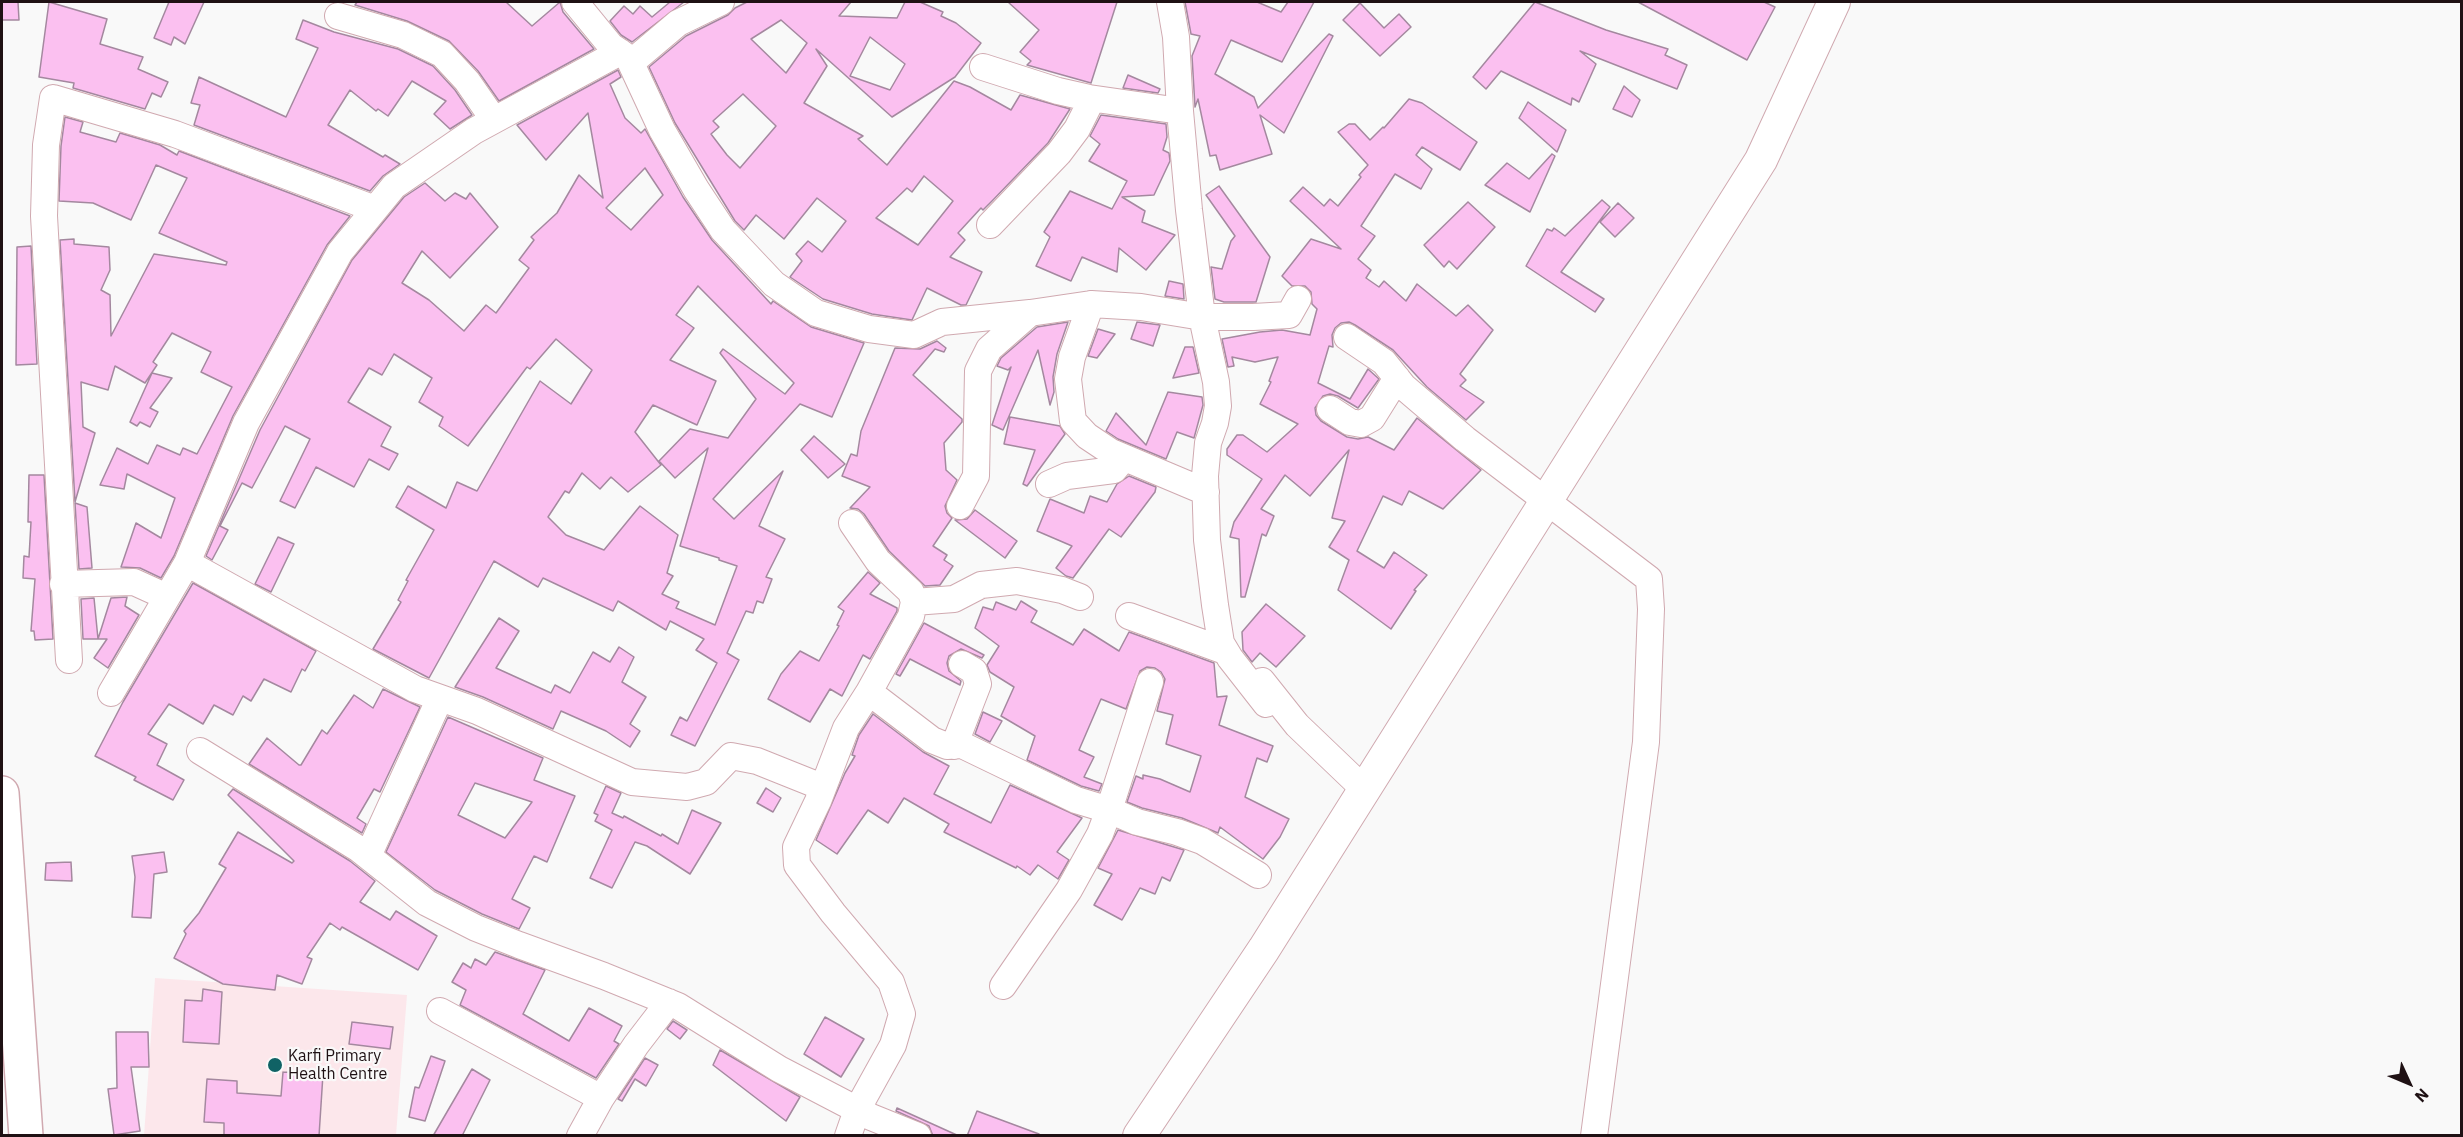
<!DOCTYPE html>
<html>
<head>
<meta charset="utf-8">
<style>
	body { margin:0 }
	#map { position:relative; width:2463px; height:1137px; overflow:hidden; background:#f9f9f9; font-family:"IBM Plex Sans",sans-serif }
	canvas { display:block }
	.frame { position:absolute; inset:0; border:3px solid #1f1114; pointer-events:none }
	.north { position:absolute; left:2379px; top:1053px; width:60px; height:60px; -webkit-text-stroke:4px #f9f9f9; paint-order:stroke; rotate:134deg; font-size:16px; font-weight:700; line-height:24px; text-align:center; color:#1f1114 }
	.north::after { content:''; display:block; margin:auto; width:21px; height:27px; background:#1f1114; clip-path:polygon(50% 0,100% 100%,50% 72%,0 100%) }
</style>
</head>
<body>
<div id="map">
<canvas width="2463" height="1137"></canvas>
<div class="frame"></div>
<div class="north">N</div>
</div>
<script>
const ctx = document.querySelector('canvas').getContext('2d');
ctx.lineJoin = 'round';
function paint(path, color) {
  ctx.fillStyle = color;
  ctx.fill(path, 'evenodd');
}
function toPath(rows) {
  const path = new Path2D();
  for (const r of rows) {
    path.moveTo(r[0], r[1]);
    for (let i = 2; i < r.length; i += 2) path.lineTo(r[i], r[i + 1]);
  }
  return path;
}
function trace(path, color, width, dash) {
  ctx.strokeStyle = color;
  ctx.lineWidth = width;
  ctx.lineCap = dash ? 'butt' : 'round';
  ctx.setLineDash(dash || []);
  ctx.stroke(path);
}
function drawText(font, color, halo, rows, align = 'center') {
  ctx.font = font + ' "IBM Plex Sans",sans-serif';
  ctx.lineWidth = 4.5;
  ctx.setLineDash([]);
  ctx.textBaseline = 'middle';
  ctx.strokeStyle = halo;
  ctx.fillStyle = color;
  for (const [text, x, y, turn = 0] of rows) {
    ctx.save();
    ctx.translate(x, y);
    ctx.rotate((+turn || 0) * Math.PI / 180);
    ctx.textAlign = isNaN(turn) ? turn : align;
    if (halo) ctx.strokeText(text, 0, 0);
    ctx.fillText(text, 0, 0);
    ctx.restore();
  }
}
const built = toPath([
	[155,978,407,995,396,1135,144,1136]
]);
const building = toPath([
	[2,2,18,2,19,20,2,20,2,2],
	[49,2,107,19,100,44,143,57,138,69,168,82,161,97,152,93,145,109,73,88,74,83,39,77,49,2],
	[169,2,204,2,185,44,174,37,171,45,154,38,169,2],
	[357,2,506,2,532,26,560,2,563,12,594,49,499,101,478,71,449,41,407,21,355,5,357,2],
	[670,2,684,2,632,42,621,35,610,21,624,6,633,14,640,6,652,17,670,2],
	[747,2,851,2,839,16,897,18,905,2,920,2,943,12,941,16,956,23,981,43,955,77,892,117,816,49,827,66,804,103,863,136,858,139,887,165,954,81,970,87,1011,110,1020,95,1070,109,1048,143,992,201,983,210,981,208,958,233,965,240,950,257,982,272,966,305,961,305,927,288,912,320,872,314,823,299,790,277,802,261,796,254,808,241,822,252,846,221,817,198,784,239,756,215,744,230,735,221,675,123,649,67,686,36,728,15,735,8,747,2],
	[781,20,807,43,786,73,751,39,781,20],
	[870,37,905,64,890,90,850,76,870,37],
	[743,94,776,126,740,168,727,155,711,134,719,127,713,121,743,94],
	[924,176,953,201,918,245,876,218,907,188,912,192,924,176],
	[1008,2,1117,2,1091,83,1027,65,1031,61,1020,52,1039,30,1008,2],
	[1185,2,1257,2,1281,12,1288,2,1314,2,1282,62,1231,40,1215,74,1254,97,1258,108,1329,34,1333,36,1284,133,1260,115,1272,154,1220,170,1216,155,1210,156,1198,99,1195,107,1192,56,1200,36,1191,34,1185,2],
	[1535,2,1606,30,1668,49,1665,55,1687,65,1677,89,1580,51,1596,64,1579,102,1572,98,1571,105,1501,71,1486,89,1473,77,1535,2],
	[1638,2,1764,2,1775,7,1747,60,1638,2],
	[1360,3,1384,28,1399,14,1411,27,1380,56,1343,20,1360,3],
	[303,20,334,32,398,49,433,66,455,90,472,115,450,129,434,114,446,101,412,81,388,116,378,109,376,111,350,90,328,125,383,157,385,155,400,164,383,176,370,191,194,125,200,105,191,103,199,77,286,117,318,48,296,39,303,20],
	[618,70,621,77,610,84,625,118,641,133,645,129,683,197,712,240,771,304,773,301,811,327,864,343,832,417,800,404,713,499,734,519,783,471,759,526,785,539,766,577,772,579,763,603,757,601,753,613,746,611,727,653,739,660,695,746,671,735,680,717,687,721,717,663,696,650,704,639,670,621,666,630,618,601,613,611,543,578,538,587,494,561,429,678,373,649,401,602,398,600,408,581,406,580,434,530,396,507,408,486,446,508,457,482,477,491,540,381,571,404,592,370,556,339,530,369,527,367,468,446,439,426,443,417,419,402,432,378,394,354,382,375,369,368,348,402,391,427,381,446,398,454,389,470,369,459,354,487,316,467,295,508,280,501,310,439,285,426,252,488,242,483,220,526,228,530,212,560,206,556,260,430,352,260,404,197,425,183,445,201,455,193,466,199,470,193,498,227,450,278,422,251,402,283,429,300,464,331,486,305,496,313,529,268,519,260,534,240,531,237,557,213,579,175,603,198,588,113,546,160,517,125,618,70],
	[645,168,663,195,631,230,606,208,645,168],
	[698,286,794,383,785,394,723,349,720,353,756,399,728,438,690,429,659,461,675,478,708,448,680,546,719,558,719,560,737,566,715,625,676,608,679,602,662,594,673,576,667,573,678,535,640,506,604,550,566,535,548,517,565,491,569,493,582,473,600,489,611,477,628,492,661,465,635,432,653,405,697,425,716,381,670,360,694,328,676,315,698,286],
	[1128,75,1160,89,1158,93,1123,88,1128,75],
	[1624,86,1640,100,1632,117,1613,109,1624,86],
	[1409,99,1422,103,1477,142,1460,170,1422,147,1416,155,1432,169,1421,189,1395,174,1361,226,1375,236,1358,259,1371,270,1366,278,1379,287,1384,281,1406,301,1417,284,1456,316,1468,305,1493,330,1460,374,1466,380,1460,386,1484,402,1466,420,1427,387,1393,350,1355,325,1349,322,1341,323,1335,328,1332,335,1333,347,1329,346,1318,383,1350,399,1368,369,1379,379,1358,408,1338,396,1330,394,1323,396,1315,408,1316,415,1321,421,1347,437,1358,439,1368,437,1394,450,1417,418,1481,470,1443,509,1409,491,1402,505,1383,496,1357,551,1384,568,1394,552,1427,575,1414,590,1416,591,1391,629,1338,590,1349,560,1329,547,1345,521,1332,518,1349,450,1310,496,1285,475,1261,509,1274,516,1266,536,1262,534,1245,597,1241,597,1239,539,1230,537,1234,522,1262,479,1227,455,1227,449,1237,435,1243,435,1267,452,1298,424,1260,404,1271,382,1269,381,1278,357,1255,362,1232,357,1234,366,1228,367,1222,339,1260,332,1282,330,1310,335,1317,309,1312,304,1311,292,1305,286,1292,286,1282,276,1311,239,1341,249,1290,201,1303,187,1324,206,1330,199,1338,206,1361,177,1359,175,1368,165,1338,132,1349,124,1355,124,1370,140,1383,127,1384,128,1409,99],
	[1528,102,1566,130,1557,152,1519,118,1528,102],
	[1101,115,1166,124,1167,137,1163,150,1169,153,1170,161,1154,195,1122,197,1145,211,1142,222,1175,235,1146,270,1119,248,1117,272,1082,257,1071,281,1036,266,1050,237,1044,232,1070,191,1112,209,1127,181,1089,161,1100,144,1090,136,1101,115],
	[65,117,83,122,80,132,116,142,120,133,160,145,177,155,179,151,350,216,327,245,233,416,174,556,161,578,140,568,121,567,136,523,161,538,175,498,127,474,124,489,100,485,117,448,148,464,157,445,180,455,183,448,197,454,232,387,201,372,211,352,172,333,153,362,157,365,145,383,115,366,108,390,81,382,83,427,95,433,75,502,60,240,74,239,74,244,109,247,110,270,101,290,110,295,111,336,154,254,226,265,227,262,159,233,187,178,156,165,131,220,93,203,59,201,61,146,65,117],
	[1552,154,1555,156,1530,212,1485,185,1507,163,1529,179,1552,154],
	[1219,186,1270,257,1256,302,1224,302,1215,299,1211,267,1222,269,1231,241,1235,236,1206,195,1219,186],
	[1602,200,1610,207,1561,272,1604,299,1595,312,1526,266,1547,229,1552,231,1554,228,1565,236,1602,200],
	[1468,202,1495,227,1457,269,1449,261,1444,267,1424,245,1468,202],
	[1618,203,1634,218,1615,237,1600,222,1618,203],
	[31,246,37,364,16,365,17,247,31,246],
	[1169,281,1183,284,1184,299,1165,296,1169,281],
	[1068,322,1057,354,1053,377,1054,392,1050,405,1038,350,1003,430,992,425,1011,367,1008,370,997,366,1001,358,1037,327,1068,322],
	[1137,322,1160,325,1153,346,1131,339,1137,322],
	[1098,329,1115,334,1097,358,1088,356,1098,329],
	[937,341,946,348,944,352,935,349,913,375,962,419,962,422,944,443,946,470,957,480,945,506,947,513,952,518,933,546,947,555,944,560,953,566,940,585,925,586,889,551,864,514,858,509,850,508,870,487,842,476,851,454,857,456,861,431,895,348,920,349,937,341],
	[1185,347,1193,347,1199,373,1173,378,1185,347],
	[152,373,172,378,150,408,158,412,150,427,140,422,137,426,130,422,152,373],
	[1168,392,1202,397,1203,405,1194,438,1177,432,1166,459,1118,439,1106,431,1116,413,1146,445,1168,392],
	[1010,417,1060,426,1065,434,1027,486,1023,484,1035,450,1004,444,1010,417],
	[814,436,845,464,828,478,801,450,814,436],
	[29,475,44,475,53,639,35,640,34,631,31,631,35,579,23,578,24,556,29,557,31,522,28,522,29,475],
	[1129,476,1156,487,1155,492,1121,537,1109,529,1073,578,1066,576,1056,568,1072,546,1037,531,1050,499,1084,513,1090,496,1107,502,1117,484,1129,476],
	[75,503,87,507,92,568,79,569,75,503],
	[975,510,1017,541,1005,558,955,520,967,519,975,510],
	[278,537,294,544,271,592,255,584,278,537],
	[868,572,880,583,870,594,897,608,897,611,870,659,863,655,842,696,830,689,810,722,768,699,781,674,800,651,819,661,839,626,837,625,844,611,838,607,868,572],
	[193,583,316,651,305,671,302,669,291,692,264,679,251,701,243,696,233,715,214,705,203,724,169,704,148,734,167,744,157,765,184,780,173,800,134,780,136,777,95,756,123,702,193,583],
	[127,597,125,606,139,615,108,668,94,658,107,639,83,639,81,599,94,598,98,639,111,598,127,597],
	[1021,601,1037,611,1031,622,1073,645,1084,629,1119,651,1129,632,1214,663,1217,697,1227,696,1219,725,1273,746,1267,762,1257,758,1245,797,1289,819,1280,837,1263,859,1220,827,1218,833,1182,818,1142,808,1127,802,1136,776,1143,779,1143,775,1160,779,1190,792,1201,756,1166,744,1173,715,1157,711,1165,679,1161,672,1155,668,1147,667,1140,671,1126,709,1101,699,1079,750,1094,757,1084,777,1102,784,1099,791,1081,786,1027,760,1035,736,1001,716,1014,687,990,672,987,665,999,646,975,628,983,607,993,610,996,602,1016,610,1021,601],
	[1266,604,1305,636,1276,667,1260,653,1252,662,1243,650,1242,632,1266,604],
	[499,618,519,631,496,668,551,693,555,685,570,693,593,652,610,662,619,647,634,657,622,682,646,697,630,724,640,731,630,747,606,731,561,711,553,729,483,697,455,687,499,618],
	[924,623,984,655,982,658,961,649,949,656,947,663,949,671,961,681,960,685,910,659,900,676,896,674,924,623],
	[383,689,420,707,380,792,374,789,357,818,366,824,362,833,249,764,267,738,299,765,301,765,322,730,327,734,354,695,373,708,383,689],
	[983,712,1002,721,990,742,975,734,983,712],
	[873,714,923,752,949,766,934,794,991,823,1010,785,1082,818,1057,852,1069,860,1058,879,1038,865,1030,875,1017,866,1016,868,944,832,949,824,904,798,888,823,868,810,837,854,816,840,845,773,855,756,852,755,859,735,873,714],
	[448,717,543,758,534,780,575,796,547,862,534,856,512,899,530,908,519,929,482,914,435,890,386,852,448,717],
	[475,783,532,802,505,838,458,815,475,783],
	[606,786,621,793,612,813,623,818,624,816,661,836,662,834,678,844,692,810,721,823,690,874,647,846,635,842,612,888,590,878,612,830,595,821,598,815,594,813,606,786],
	[766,788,781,798,773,812,757,803,766,788],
	[233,789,350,861,375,881,360,902,390,920,396,911,437,936,418,970,342,927,340,930,330,923,307,957,312,959,302,984,277,975,275,990,223,984,174,958,186,934,184,931,199,913,226,868,219,864,238,832,292,863,294,861,228,795,233,789],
	[1118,830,1184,850,1170,881,1162,877,1155,894,1140,888,1122,920,1094,905,1112,874,1098,868,1118,830],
	[164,852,167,872,154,874,151,918,132,917,135,877,132,856,164,852],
	[71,862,72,881,45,880,46,863,71,862],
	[495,952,545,970,523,1014,569,1041,589,1008,622,1026,614,1041,619,1044,596,1078,460,1005,466,990,452,982,463,963,471,968,475,959,486,965,495,952],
	[203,989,222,992,219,1044,183,1042,185,1000,202,1001,203,989],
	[825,1017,864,1039,841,1077,804,1054,825,1017],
	[673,1021,687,1030,680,1039,667,1029,673,1021],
	[352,1022,393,1027,390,1049,349,1044,352,1022],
	[116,1032,148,1032,149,1067,131,1067,140,1131,114,1135,108,1089,117,1088,116,1032],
	[720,1050,800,1097,786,1121,713,1065,720,1050],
	[431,1056,445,1061,425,1121,409,1117,415,1087,419,1088,431,1056],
	[645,1058,658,1065,646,1086,635,1079,622,1101,618,1099,645,1058],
	[472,1069,490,1080,462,1136,433,1136,472,1069],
	[283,1072,323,1074,319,1136,224,1136,224,1123,204,1122,207,1079,237,1081,237,1093,281,1096,283,1072],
	[897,1108,959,1136,933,1136,929,1126,896,1111,897,1108],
	[977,1111,1039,1134,1038,1136,967,1136,977,1111]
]);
const minor = toPath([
	[575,2,611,46,633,61,678,23,721,2],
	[1170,2,1176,37,1180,111,1189,210,1202,317,1216,382,1218,406,1215,423,1208,443,1205,476,1207,540,1215,605,1221,643,1230,658,1266,704],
	[338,16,403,35,442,54,467,81,494,120],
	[629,59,662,130,696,189,723,230,774,284,816,313,869,329,914,335,942,322,1030,313],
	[983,67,1058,91,1089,98,1180,111],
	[990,225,1059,153,1077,129,1092,99],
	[1091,304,1072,357,1068,379,1073,421,1087,436,1111,452,1206,492],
	[1347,337,1384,362,1404,387,1465,439,1649,579,1651,609,1646,742,1594,1136],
	[1330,409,1350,422,1361,424,1372,418,1397,378],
	[1049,484,1067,476,1114,470,1124,458],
	[960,506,976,476,978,371,989,349,1030,313,1091,304,1141,307,1202,317,1253,317,1289,315,1298,299],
	[852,523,878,561,911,592,914,602,911,616,869,692,932,740,947,746,962,745,1076,800,1109,810,1150,682],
	[187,563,415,689,477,711,632,782,687,787,706,782,731,756,757,761,822,787],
	[63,584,134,582,167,597],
	[914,602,954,599,981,585,1017,581,1062,590,1080,597],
	[1129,616,1225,651],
	[69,660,44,216,46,145,53,98,175,134,375,209],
	[1262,681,1297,725,1365,790],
	[111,693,187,563,246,423,340,252,394,186,474,131,620,52],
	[954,746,978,684,974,671,962,664],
	[200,751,359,849,427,903,476,928,519,945,604,976,678,1006,779,1069,871,1117,918,1136],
	[368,856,440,698],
	[1003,986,1069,890,1100,834,1109,810,1137,822,1177,832,1202,841,1258,875],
	[440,1011,601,1098],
	[580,1136,601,1098,636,1045,669,1002],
	[848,1136,857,1110,893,1045,902,1014,891,982,833,913,797,865,796,847,818,801,846,728,869,692]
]);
const tertiary = toPath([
	[1139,1136,1264,949,1761,160,1834,2]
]);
const trunk = toPath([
	[2,793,26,1136]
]);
const markers = [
	[275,1065,8,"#106265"]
];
const poiNames = [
	["Karfi Primary",288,1056],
	["Health Centre",288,1074]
];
paint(built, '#fce7eb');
paint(building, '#fbc0f0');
trace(building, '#a4889f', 1.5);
trace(minor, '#d0a9b0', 28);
trace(tertiary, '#d0a9b0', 34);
trace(trunk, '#d0a9b0', 36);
trace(minor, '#fff', 26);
trace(tertiary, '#fff', 32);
trace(trunk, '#fff', 33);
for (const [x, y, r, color] of markers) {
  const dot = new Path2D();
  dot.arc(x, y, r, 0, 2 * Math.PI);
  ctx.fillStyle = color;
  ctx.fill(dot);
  trace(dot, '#f9f9f9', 2);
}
drawText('16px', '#1f1114', '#f9f9f9', poiNames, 'left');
</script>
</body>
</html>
